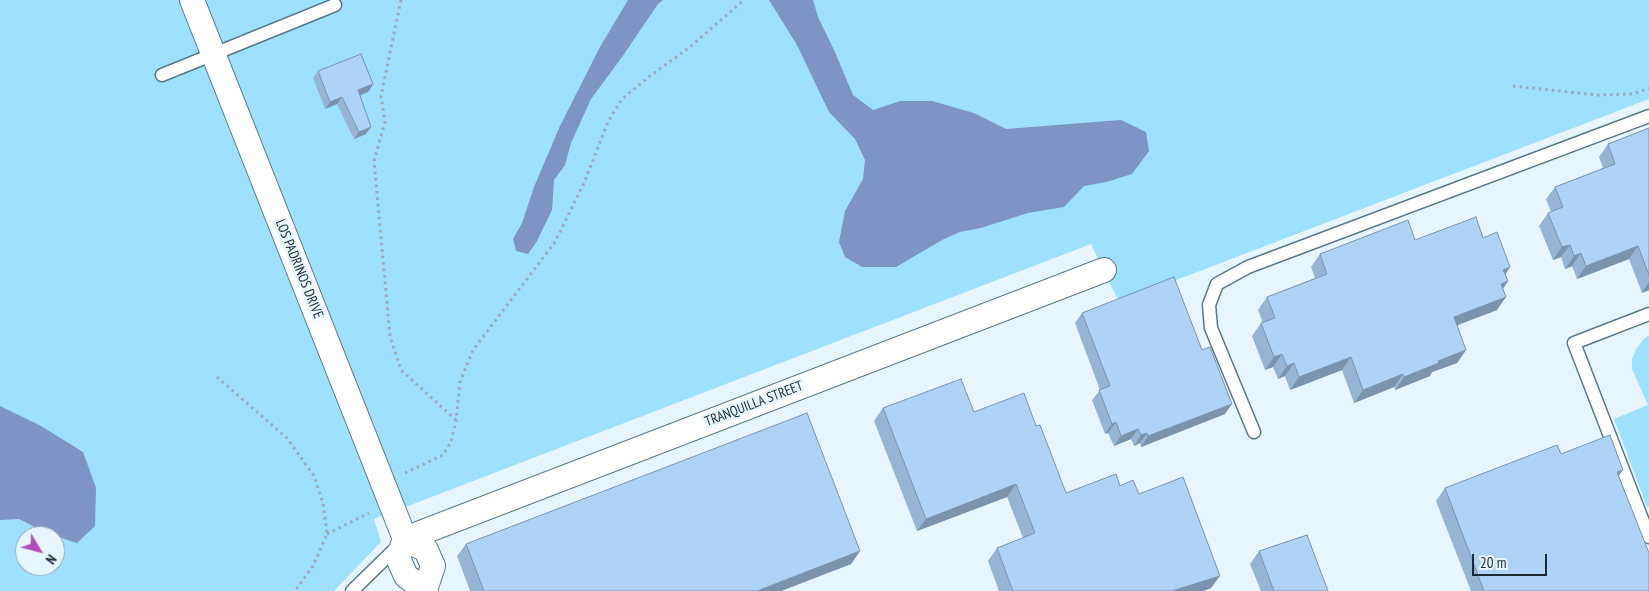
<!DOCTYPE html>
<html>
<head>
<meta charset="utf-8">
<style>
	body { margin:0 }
	#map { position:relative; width:1649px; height:591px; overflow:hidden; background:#e7f6fe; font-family:"PT Sans Narrow",sans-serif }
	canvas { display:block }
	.north { position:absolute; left:15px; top:526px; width:50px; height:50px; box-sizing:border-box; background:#e7f6fe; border:1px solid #96a5ac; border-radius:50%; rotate:127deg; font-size:14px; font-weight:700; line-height:20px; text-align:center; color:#1c2b31 }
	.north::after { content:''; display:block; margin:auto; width:18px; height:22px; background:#b14fb7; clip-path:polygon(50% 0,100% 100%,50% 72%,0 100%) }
	.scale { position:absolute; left:1472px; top:554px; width:75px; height:22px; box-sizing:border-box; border:2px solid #1c2b31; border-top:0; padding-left:6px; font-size:15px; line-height:18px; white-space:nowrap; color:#1c2b31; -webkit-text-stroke:4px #e7f6fe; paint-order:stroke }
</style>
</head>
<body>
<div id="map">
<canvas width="1649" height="591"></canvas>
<div class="north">N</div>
<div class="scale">20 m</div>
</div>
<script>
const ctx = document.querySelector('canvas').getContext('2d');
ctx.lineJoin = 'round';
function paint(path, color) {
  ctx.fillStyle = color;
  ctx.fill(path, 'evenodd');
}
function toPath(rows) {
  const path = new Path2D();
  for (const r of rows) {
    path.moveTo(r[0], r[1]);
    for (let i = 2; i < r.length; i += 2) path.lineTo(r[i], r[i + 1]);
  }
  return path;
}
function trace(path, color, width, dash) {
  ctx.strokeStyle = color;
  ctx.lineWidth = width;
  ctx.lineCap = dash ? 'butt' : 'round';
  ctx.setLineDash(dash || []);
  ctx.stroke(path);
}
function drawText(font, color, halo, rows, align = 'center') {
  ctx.font = font + ' "PT Sans Narrow",sans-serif';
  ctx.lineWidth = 5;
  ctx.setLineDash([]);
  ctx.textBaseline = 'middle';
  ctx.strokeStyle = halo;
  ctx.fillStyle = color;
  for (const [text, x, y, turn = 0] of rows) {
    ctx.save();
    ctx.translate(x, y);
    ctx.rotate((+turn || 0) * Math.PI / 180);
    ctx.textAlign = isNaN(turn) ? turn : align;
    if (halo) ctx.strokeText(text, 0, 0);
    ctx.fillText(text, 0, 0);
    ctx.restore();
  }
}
const green = toPath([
	[0,0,1649,0,1649,99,1119,302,1091,244,374,519,381,542,334,591,0,591],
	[25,536,55,536,55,566,25,566],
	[1649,335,1649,506,1647,507,1614,419,1648,405,1632,369,1632,359,1636,349,1644,339]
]);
const water = toPath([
	[628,0,663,0,658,4,622,57,591,99,571,143,565,165,554,180,552,210,537,241,528,254,516,251,513,239,522,223,534,187,560,126,600,47],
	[769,0,813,0,818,17,834,50,853,95,873,110,900,101,932,101,974,113,1006,129,1121,120,1146,132,1149,151,1132,174,1106,182,1084,186,1064,207,1028,213,981,228,960,232,942,240,896,267,862,267,845,257,839,242,845,211,863,179,865,160,855,139,829,112,797,45],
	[0,406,41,426,83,452,96,488,95,526,77,543,49,534,19,519,0,520]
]);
const path = toPath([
	[401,0,381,96,385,122,374,161,390,336,401,370,456,420],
	[1513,86,1597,95,1633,94,1649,88],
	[217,377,287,438,314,476,323,503,327,534,313,566,295,591],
	[405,473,443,455,451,442,456,421,460,382,473,350,555,242,584,183,608,122,622,99,650,76,690,47,744,0],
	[327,534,369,513]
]);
const lane = toPath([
	[162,75,335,5],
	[1649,314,1574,343,1649,537],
	[1254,432,1211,328,1209,305,1217,284,1248,267,1649,116],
	[352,591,398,546]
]);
const street = toPath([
	[192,0,405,539,398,558,406,576,426,591],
	[405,539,1104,270],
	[405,539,426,550,433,566,425,590]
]);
const wall = toPath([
	[318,71,373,84,368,92,360,95,366,134,354,139,337,104,325,109,313,78],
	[1649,128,1649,290,1642,293,1629,259,1577,279,1572,266,1565,269,1561,257,1553,260,1539,226,1548,213,1551,212,1546,199,1555,187,1603,168,1599,157,1608,144],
	[1483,238,1505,274,1508,281,1503,289,1497,310,1457,325,1466,350,1457,363,1432,372,1430,376,1395,390,1394,387,1354,403,1342,370,1290,390,1285,376,1278,379,1273,367,1265,370,1252,336,1261,323,1263,323,1258,310,1267,297,1315,278,1311,267,1320,254,1415,240],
	[1082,313,1225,414,1141,447,1140,443,1134,446,1131,439,1114,446,1108,433,1105,434,1092,400,1100,390,1075,323],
	[883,408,974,412,1036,426,1066,493,1120,486,1139,494,1211,588,1203,591,999,591,988,561,997,548,1023,538,1007,497,917,531,874,421],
	[1561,454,1619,476,1649,591,1471,591,1436,501,1445,488],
	[466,544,860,551,851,564,781,591,470,591,457,556],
	[1259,551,1328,591,1261,591,1250,564]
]);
const shadedWall = toPath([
	[373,84,368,92,353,98,358,90],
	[342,97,337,104,325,109,330,102],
	[371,127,366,134,354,139,359,132],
	[1570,245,1561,257,1553,260,1562,247],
	[1638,246,1629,259,1577,279,1586,266],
	[1581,253,1572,266,1565,269,1574,256],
	[1510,267,1502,280,1503,270],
	[1508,281,1499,294,1501,284],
	[1649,282,1649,290,1642,293],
	[1506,297,1497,310,1445,330,1454,317],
	[1466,350,1457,363,1432,372,1430,376,1395,390,1404,377,1438,361],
	[1282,354,1273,367,1265,370,1274,357],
	[1351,357,1342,370,1290,390,1299,377],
	[1294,363,1285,376,1278,379,1287,366],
	[1403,374,1394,387,1354,403,1363,390],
	[1232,404,1225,414,1141,447,1148,436],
	[1116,422,1108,433,1105,434,1112,424],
	[1138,429,1131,439,1114,446,1121,436],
	[1147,433,1140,443,1134,446,1141,435],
	[1623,470,1614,482,1617,472],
	[1016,484,1007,497,917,531,926,519],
	[860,551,851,564,781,591,757,591],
	[1220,576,1211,588,1203,591,1172,591]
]);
const building = toPath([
	[361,54,373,84,358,90,371,127,359,132,342,97,330,102,318,71,361,54],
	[1649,128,1649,275,1638,246,1586,266,1581,253,1574,256,1570,245,1562,247,1548,213,1563,207,1555,187,1615,164,1608,144,1649,128],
	[1476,217,1483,238,1497,232,1510,267,1503,270,1508,281,1501,284,1506,297,1454,317,1466,350,1438,361,1439,363,1404,377,1403,374,1363,390,1351,357,1299,377,1294,363,1287,366,1282,354,1274,357,1261,323,1275,318,1267,297,1327,274,1320,254,1408,220,1415,240,1476,217],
	[1174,277,1202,350,1210,347,1232,404,1148,436,1147,433,1141,435,1138,429,1121,436,1116,422,1112,424,1099,390,1110,386,1082,313,1174,277],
	[961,379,974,412,1024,393,1036,426,1040,425,1066,493,1116,474,1120,486,1133,480,1139,494,1183,477,1220,576,1172,591,1013,591,997,548,1035,533,1016,484,926,519,883,408,961,379],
	[807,413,860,551,757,591,484,591,466,544,807,413],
	[1610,435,1623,470,1617,472,1649,553,1649,591,1484,591,1445,488,1557,445,1561,454,1610,435],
	[1307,535,1328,591,1274,591,1259,551,1307,535]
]);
const streetNames = [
	["LOS PADRINOS DRIVE",299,269,68],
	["TRANQUILLA STREET",754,404,-21]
];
paint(green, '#9de0ff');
paint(water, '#7e93c6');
trace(lane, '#567989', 15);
trace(street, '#567989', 26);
trace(path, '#9dacb4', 3, [2.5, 4]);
trace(lane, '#fff', 12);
trace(street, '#fff', 24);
paint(wall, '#96b5d4');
paint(shadedWall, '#7a94ad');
paint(building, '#aed3f7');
trace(building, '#7a94ad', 1);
drawText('14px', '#1c2b31', '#e7f6fe', streetNames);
</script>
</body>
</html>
